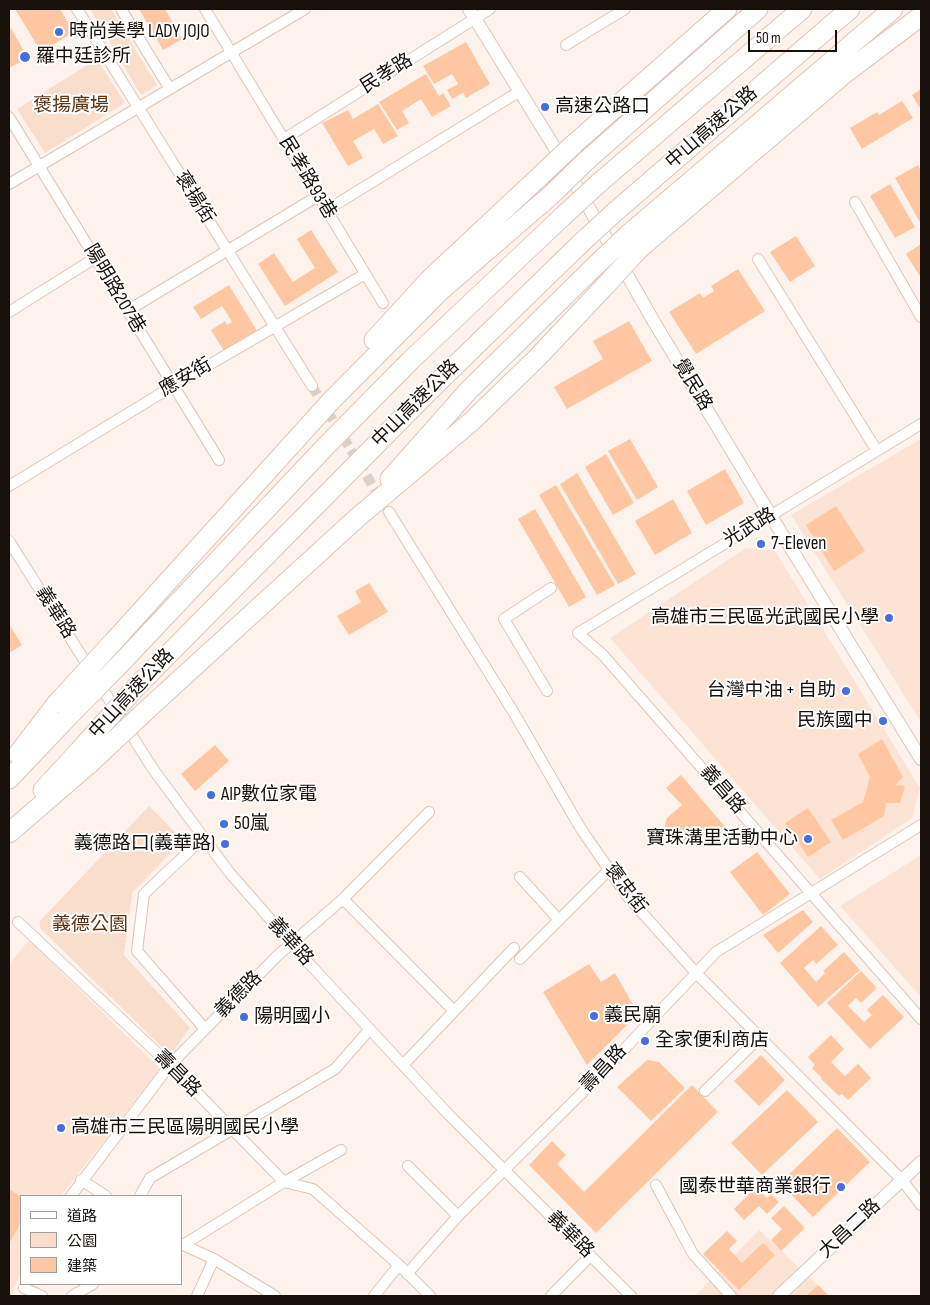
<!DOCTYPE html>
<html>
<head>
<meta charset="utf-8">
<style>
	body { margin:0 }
	#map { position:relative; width:930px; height:1305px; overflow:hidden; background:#fdf3ec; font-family:"Sofia Sans Condensed","Noto Sans TC",sans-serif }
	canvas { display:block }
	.frame { position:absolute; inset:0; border:10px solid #18100b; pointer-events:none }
	.legend { position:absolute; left:20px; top:1195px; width:162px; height:90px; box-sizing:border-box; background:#fff; border:1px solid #a39f9d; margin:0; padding:6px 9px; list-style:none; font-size:15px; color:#18100b }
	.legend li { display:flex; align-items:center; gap:10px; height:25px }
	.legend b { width:25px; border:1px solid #a39f9d }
	.scale { position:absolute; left:748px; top:30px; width:89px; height:22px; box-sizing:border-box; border:2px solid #18100b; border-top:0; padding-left:6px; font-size:15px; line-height:18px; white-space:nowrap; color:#18100b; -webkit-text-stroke:4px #fff; paint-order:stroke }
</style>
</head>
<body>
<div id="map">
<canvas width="930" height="1305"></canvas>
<div class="frame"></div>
<ul class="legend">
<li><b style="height:6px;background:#fff"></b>道路</li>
<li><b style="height:14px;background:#fadecc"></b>公園</li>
<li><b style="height:14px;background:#fec7a2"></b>建築</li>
</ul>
<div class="scale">50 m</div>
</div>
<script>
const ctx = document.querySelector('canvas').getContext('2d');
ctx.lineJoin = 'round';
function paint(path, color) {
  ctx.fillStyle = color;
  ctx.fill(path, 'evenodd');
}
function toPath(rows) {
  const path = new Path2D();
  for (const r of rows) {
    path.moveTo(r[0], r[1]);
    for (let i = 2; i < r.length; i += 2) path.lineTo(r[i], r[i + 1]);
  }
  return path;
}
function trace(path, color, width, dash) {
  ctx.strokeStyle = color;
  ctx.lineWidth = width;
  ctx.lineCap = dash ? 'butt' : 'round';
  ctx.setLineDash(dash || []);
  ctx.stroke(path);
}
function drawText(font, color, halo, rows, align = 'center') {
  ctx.font = font + ' "Sofia Sans Condensed","Noto Sans TC",sans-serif';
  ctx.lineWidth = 4;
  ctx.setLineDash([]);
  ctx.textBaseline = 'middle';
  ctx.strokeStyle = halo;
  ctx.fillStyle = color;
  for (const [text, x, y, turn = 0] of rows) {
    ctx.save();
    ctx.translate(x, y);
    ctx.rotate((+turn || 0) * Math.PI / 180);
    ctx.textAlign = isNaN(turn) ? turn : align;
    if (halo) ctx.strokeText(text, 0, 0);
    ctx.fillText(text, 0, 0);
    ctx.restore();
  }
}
const built = toPath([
	[921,439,921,722,791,515],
	[746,548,775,551,920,788,912,818,820,879,610,638],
	[921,855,921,997,840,906],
	[29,940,160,1069,61,1196,21,1196,21,1273,11,1296,9,1296,9,964],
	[759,1230,829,1296,695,1296]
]);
const green = toPath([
	[90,9,111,9,157,85,141,95],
	[97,59,125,103,45,153,17,109],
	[149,806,183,840,132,893,124,955,190,1028,170,1055,40,928,40,921]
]);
const building = toPath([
	[15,9,60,9,74,32,41,52],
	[139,9,165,9,182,39,163,50],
	[9,25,28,58,9,68],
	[466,42,490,84,466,98,463,93,452,99,447,90,458,84,452,74,434,84,423,66],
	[426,74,439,96,443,93,451,106,432,117,421,99,402,111,409,123,397,130,379,102],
	[921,89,921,110,912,95],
	[902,101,913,118,862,149,850,128,877,112,879,115],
	[378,104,398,136,383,144,374,129,353,141,363,158,348,166,322,123,348,110,353,119],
	[918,165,921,171,921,224,895,178],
	[890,184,915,227,895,238,870,196],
	[311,230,338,272,285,306,258,264,274,253,293,282,315,268,297,239],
	[796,236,815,266,790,282,770,252],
	[921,244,921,278,906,254],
	[738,269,765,311,696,354,669,312,700,293,703,298,714,291,711,286],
	[229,285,257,331,224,351,211,330,225,321,227,325,232,322,222,306,201,319,193,307],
	[629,321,652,361,567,409,554,387,603,359,593,341],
	[630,439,658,487,637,500,608,451],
	[606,454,634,503,613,515,585,467],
	[725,469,744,503,706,525,687,491],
	[577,473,636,574,618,584,560,484],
	[556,485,615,585,597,595,539,495],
	[673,499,692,533,655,555,635,521],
	[836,506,865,551,834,571,806,525],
	[535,509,586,597,569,607,518,519],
	[369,583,388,612,349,635,337,616,361,602,355,591],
	[9,624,22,645,9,653],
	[882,739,903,777,895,785,905,786,900,803,886,803,884,816,843,840,831,820,863,802,870,777,858,754],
	[215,745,229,761,195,791,181,774],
	[681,775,726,828,712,841,701,828,686,841,664,828,667,818,682,805,666,788],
	[808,808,831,842,808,857,785,823],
	[757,852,790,894,763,915,730,872],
	[803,910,813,922,778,953,763,935],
	[821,926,838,945,816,964,813,960,804,968,816,982,825,973,823,971,844,952,860,970,818,1007,780,963],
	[589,964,601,982,615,973,637,1012,624,1020,627,1025,587,1065,543,992],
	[861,971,877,988,861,1003,856,998,848,1006,864,1022,872,1015,867,1010,883,995,904,1017,870,1049,827,1003],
	[831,1035,844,1049,831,1062,845,1076,858,1064,871,1078,848,1100,842,1094,839,1096,821,1079,822,1078,812,1068,815,1065,808,1057],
	[761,1055,785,1080,759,1106,734,1081],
	[647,1060,659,1062,685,1088,651,1121,617,1087],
	[692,1085,718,1112,596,1233,529,1165,552,1141,566,1155,557,1164,584,1192],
	[787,1090,818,1122,762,1175,731,1143],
	[837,1128,870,1162,813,1217,780,1183],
	[756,1187,767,1198,771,1194,779,1202,767,1214,759,1206,744,1220,734,1209],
	[9,1189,21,1197,21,1222,9,1244],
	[784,1206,805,1228,781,1251,771,1240,782,1229,771,1218],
	[727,1231,737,1241,729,1249,742,1263,763,1243,775,1255,739,1290,703,1254],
	[818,1285,829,1296,806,1296]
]);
const minorTunnel = toPath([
	[312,386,382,501]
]);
const minor = toPath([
	[77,9,312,386],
	[121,9,170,89],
	[205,9,383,303],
	[566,45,625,9],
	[9,117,219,460],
	[284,139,490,9],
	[9,184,305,9],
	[855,202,921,317],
	[327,210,520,91],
	[758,259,877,451],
	[127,311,318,196],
	[9,312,95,258],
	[921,424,578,633,603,655,921,1019],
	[9,486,173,386,365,274],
	[389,512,514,713,581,829,628,897,697,974,902,1180,921,1205],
	[9,541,153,769,229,872,305,959,449,1115,631,1296],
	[547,691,504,619,551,588],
	[203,838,144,894,137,951,205,1029],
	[520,877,559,920],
	[343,899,454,1011],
	[18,922,170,1065,284,1182,313,1189,399,1265,430,1296],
	[520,959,609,870],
	[403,1065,514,948],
	[705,1091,760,1037],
	[408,1166,458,1216],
	[81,1180,106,1196],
	[656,1185,693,1254,731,1296],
	[71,1196,170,1065,277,956,343,899,429,812],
	[140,1196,150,1178,335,1069,370,1029],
	[181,1244,214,1259,275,1296],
	[183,1245,284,1182,341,1150],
	[407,1274,458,1216,594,1081,716,952,921,825],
	[24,1288,42,1296],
	[72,1296,93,1284],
	[197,1296,214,1259],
	[374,1296,399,1265],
	[551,1296,590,1256]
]);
const tertiary = toPath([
	[469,9,553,145,654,322,771,516,921,759],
	[779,1296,921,1162]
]);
const motorway = toPath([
	[574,144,727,9],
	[585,162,758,9],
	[599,183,802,9],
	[616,211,850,9],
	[630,233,893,9],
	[640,248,844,74,921,16],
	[374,340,430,279,538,178],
	[390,479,468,391,594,267],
	[114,641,330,402,440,291,550,196],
	[120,664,326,446,410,361,562,217],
	[137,686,429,391,580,244],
	[151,706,357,518,472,421,536,359,605,286],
	[18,754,57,703],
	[9,779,65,720],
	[43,790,79,751],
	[9,833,89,764]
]);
const motorwayBridge = toPath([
	[538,178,574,144],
	[550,196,585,162],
	[562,217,599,183],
	[580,244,616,211],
	[594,267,630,233],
	[605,286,640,248],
	[57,703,114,641],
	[65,720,120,664],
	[79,751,137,686],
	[89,764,151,706]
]);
const markers = [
	[59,32,5,"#456fe1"],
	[25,57,6,"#456fe1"],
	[545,107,5,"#456fe1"],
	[761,544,5,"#456fe1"],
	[889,618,5,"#456fe1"],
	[846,691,5,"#456fe1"],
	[883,721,5,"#456fe1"],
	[211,795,5,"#456fe1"],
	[224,824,5,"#456fe1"],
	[808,839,5,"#456fe1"],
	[225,844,5,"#456fe1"],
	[594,1016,5,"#456fe1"],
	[244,1017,5,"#456fe1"],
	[645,1041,5,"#456fe1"],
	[61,1128,5,"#456fe1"],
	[841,1187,5,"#456fe1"]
];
const poiNames = [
	["時尚美學 LADY JOJO",69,32],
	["羅中廷診所",36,57],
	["高速公路口",555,107],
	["7-Eleven",771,544],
	["高雄市三民區光武國民小學",879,618,"right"],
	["台灣中油 + 自助",836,691,"right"],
	["民族國中",873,721,"right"],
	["AIP數位家電",221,795],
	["50嵐",234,824],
	["寶珠溝里活動中心",798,839,"right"],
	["義德路口(義華路)",215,844,"right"],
	["義民廟",604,1016],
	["陽明國小",254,1017],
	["全家便利商店",655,1041],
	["高雄市三民區陽明國民小學",71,1128],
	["國泰世華商業銀行",831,1187,"right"]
];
const streetNames = [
	["民孝路",387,74,-32],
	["中山高速公路",712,128,-41],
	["民孝路93巷",307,178,59],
	["褒揚街",194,198,58],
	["陽明路207巷",114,289,59],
	["應安街",186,378,-30],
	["覺民路",692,385,59],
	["中山高速公路",416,404,-45],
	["光武路",750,528,-31],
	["義華路",55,613,58],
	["中山高速公路",132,694,-47],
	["義昌路",722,790,49],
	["褒忠街",625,889,53],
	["義華路",290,942,48],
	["義德路",239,995,-45],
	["壽昌路",604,1069,-47],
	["壽昌路",177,1074,45],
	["大昌二路",850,1229,-43],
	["義華路",570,1235,45]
];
const parkNames = [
	["褒揚廣場",71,106],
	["義德公園",90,925]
];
paint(built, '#fce3d3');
paint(green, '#fadecc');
paint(building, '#fec7a2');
trace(minorTunnel, '#dbd1ca', 10, [10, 5]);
trace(minor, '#dec6b7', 12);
trace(tertiary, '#dec6b7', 14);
trace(motorway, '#dec6b7', 21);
trace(minor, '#fff', 10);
trace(tertiary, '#fff', 12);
trace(motorway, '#fff', 19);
trace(motorwayBridge, '#dec6b7', 21, []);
trace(motorwayBridge, '#fff', 19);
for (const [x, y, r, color] of markers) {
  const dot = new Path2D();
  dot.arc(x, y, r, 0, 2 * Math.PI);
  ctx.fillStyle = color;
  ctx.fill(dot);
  trace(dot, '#fff', 2);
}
drawText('19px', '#18100b', '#fff', poiNames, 'left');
drawText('19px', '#18100b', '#fff', streetNames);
drawText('19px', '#5e320f', '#fff', parkNames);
</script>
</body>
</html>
